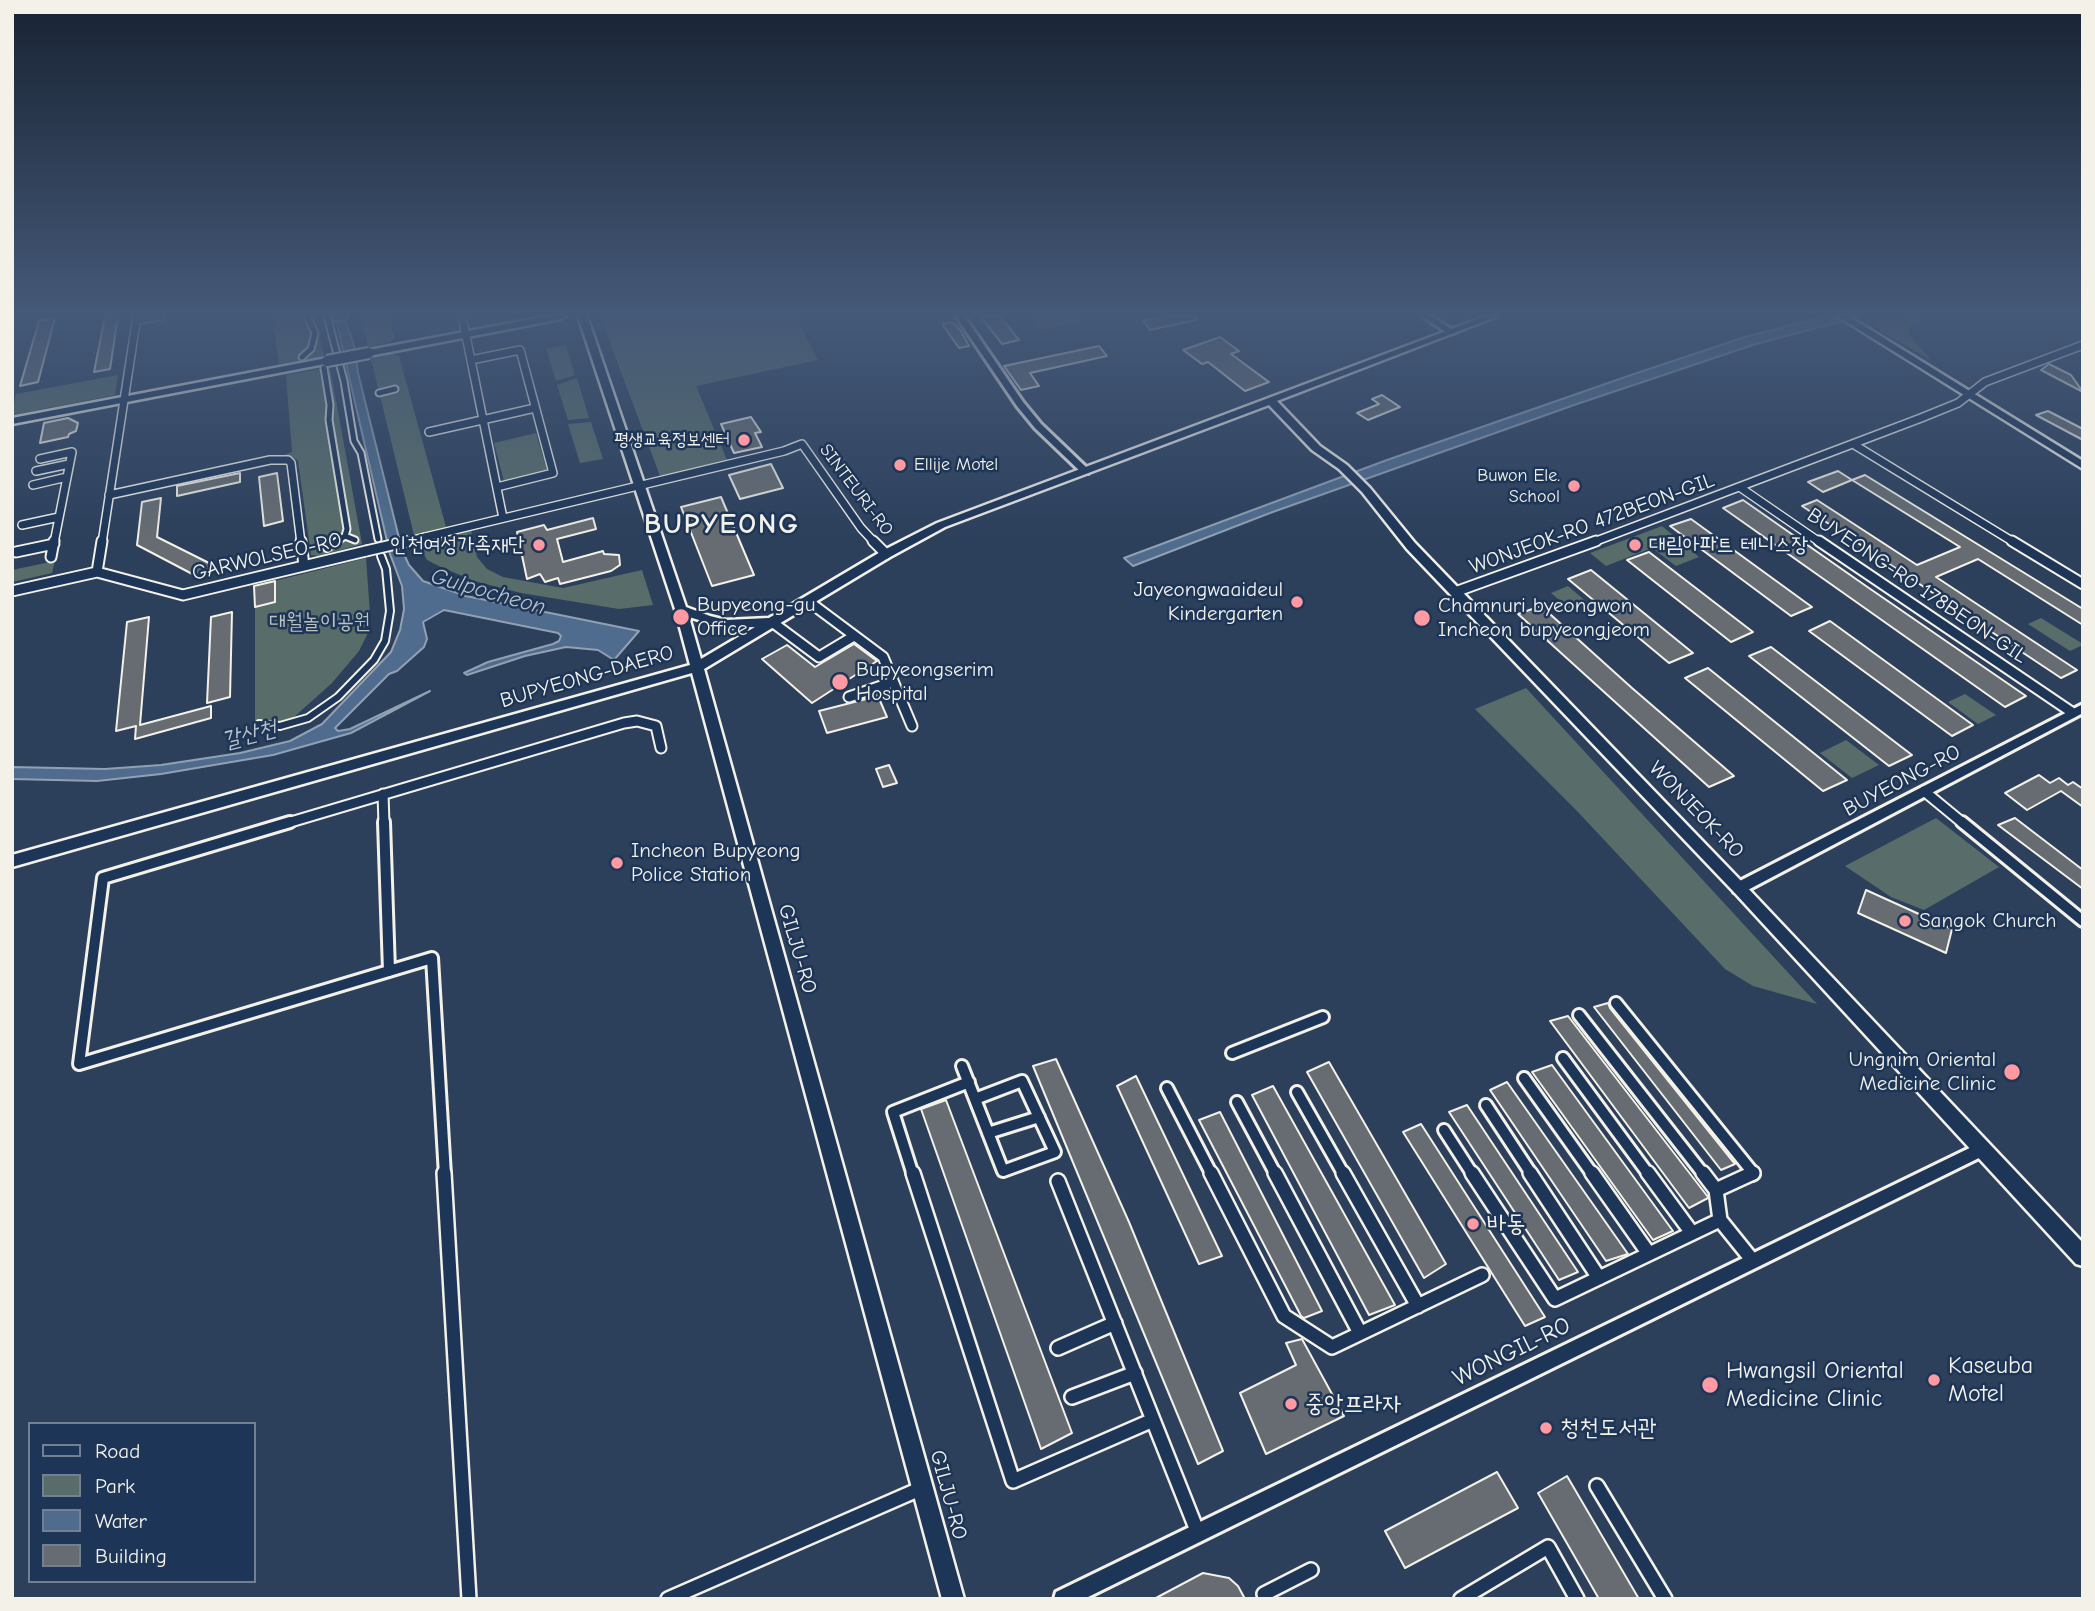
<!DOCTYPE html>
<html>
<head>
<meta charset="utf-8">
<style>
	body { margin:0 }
	#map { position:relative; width:2095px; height:1611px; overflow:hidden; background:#2c405c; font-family:"Comic Neue",sans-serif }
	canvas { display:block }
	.frame { position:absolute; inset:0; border:14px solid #f4f1e8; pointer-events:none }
	.legend { position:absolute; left:28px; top:1422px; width:228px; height:161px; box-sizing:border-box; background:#1d3557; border:2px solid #738091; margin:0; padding:9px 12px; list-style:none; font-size:21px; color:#f4f1e8 }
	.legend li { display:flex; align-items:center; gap:14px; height:35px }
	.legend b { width:35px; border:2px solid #738091 }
</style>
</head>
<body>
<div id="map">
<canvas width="2095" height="1611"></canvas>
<div class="frame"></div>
<ul class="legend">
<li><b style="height:9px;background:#1d3557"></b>Road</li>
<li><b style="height:19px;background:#586d69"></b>Park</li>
<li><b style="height:19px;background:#4f6c8e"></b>Water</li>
<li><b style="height:19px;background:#666c71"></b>Building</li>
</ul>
</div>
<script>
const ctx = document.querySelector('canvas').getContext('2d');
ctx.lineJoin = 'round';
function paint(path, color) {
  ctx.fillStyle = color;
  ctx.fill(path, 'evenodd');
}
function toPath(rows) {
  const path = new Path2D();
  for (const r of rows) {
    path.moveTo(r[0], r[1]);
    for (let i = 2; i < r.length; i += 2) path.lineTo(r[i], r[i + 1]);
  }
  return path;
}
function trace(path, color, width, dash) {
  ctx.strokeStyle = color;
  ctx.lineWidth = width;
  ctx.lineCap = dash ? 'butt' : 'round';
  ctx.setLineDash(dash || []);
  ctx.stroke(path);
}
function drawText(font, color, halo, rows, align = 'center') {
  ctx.font = font + ' "Comic Neue","Poor Story",sans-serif';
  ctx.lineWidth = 5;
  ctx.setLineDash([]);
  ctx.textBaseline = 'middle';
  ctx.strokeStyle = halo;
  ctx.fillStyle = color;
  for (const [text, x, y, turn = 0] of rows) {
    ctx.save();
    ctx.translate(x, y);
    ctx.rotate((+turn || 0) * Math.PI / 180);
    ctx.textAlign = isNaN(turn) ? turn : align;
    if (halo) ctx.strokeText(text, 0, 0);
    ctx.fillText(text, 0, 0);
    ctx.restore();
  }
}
const green = toPath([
	[272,316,315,316,324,356,279,364],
	[360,316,388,316,395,338,390,342,368,347],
	[600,316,795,316,818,360,696,386,727,460,660,476],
	[1038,316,1077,316,1081,321,1040,330,1033,321],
	[1923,316,1909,326,1909,335,1932,361,1874,327,1877,322],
	[566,345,575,375,556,381,546,349],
	[392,354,399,356,446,527,414,535,371,359],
	[330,367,362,544,319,556,311,555,298,460,284,455,292,452,286,375],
	[118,375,115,395,12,415,16,394],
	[577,378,589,418,568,420,557,385],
	[591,422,603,459,580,463,568,424],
	[536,433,547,471,504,481,494,443],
	[1662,526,1699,557,1676,566,1652,548,1606,566,1590,553],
	[471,530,477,557,487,569,503,577,563,588,642,570,653,605,619,609,521,593,474,581,439,566,427,560,418,544],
	[366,558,370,614,368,633,359,651,332,683,294,717,255,733,255,607,275,602,275,581],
	[55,561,52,573,12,582,12,570],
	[1568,586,1588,603,1571,610,1551,593],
	[2041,618,2083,644,2083,645,2070,651,2028,624],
	[1526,688,1817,1004,1753,986,1725,969,1577,811,1475,709],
	[1965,694,1996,715,1978,724,1948,702],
	[1846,740,1879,765,1852,778,1820,753],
	[1936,818,1999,867,1924,910,1891,897,1845,866]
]);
const water = toPath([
	[335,316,344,316,355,349,358,373,402,550,409,565,423,581,466,596,639,631,614,660,598,650,566,647,525,656,467,675,464,673,488,662,553,644,559,641,561,636,558,633,444,610,423,622,427,639,424,647,397,671,389,674,335,728,338,731,350,729,430,691,351,733,273,755,161,774,97,781,12,779,12,767,105,769,161,765,240,753,290,741,322,724,391,652,400,630,404,609,402,586,390,554,335,316],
	[1827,316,1862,316,1756,344,1577,404,1270,513,1133,566,1124,558,1387,460,1631,375,1745,337,1827,316]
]);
const building = toPath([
	[105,316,118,316,110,369,94,372,105,316],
	[980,316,1000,316,1019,340,1002,344,980,316],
	[1167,316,1196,316,1196,320,1150,330,1143,321,1167,316],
	[55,318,38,382,20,386,39,321,55,318],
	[953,322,961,331,969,346,959,348,942,324,953,322],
	[1220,337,1239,351,1231,354,1269,382,1245,391,1208,362,1202,364,1183,350,1220,337],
	[1099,346,1107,356,1030,373,1039,386,1021,390,1004,366,1099,346],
	[2049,364,2071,375,2083,392,2041,370,2049,364],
	[1382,395,1400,407,1368,420,1357,413,1379,404,1372,399,1382,395],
	[2048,411,2083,429,2083,440,2036,415,2048,411],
	[751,417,761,432,755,433,762,447,734,453,721,424,751,417],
	[68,418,78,423,76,431,69,434,68,437,40,443,44,423,68,418],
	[771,464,783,488,740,499,729,475,771,464],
	[1838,471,1852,480,1823,492,1808,482,1838,471],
	[240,473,240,482,177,496,177,486,240,473],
	[277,473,283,521,264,526,259,477,277,473],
	[1865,475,2083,609,2083,625,1978,559,1936,577,2077,670,2061,678,1802,506,1817,500,1917,565,1960,547,1852,480,1865,475],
	[721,497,754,575,712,586,681,507,721,497],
	[161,498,157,537,215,566,198,577,137,545,142,502,161,498],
	[1743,500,1866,586,2026,696,2005,707,1723,508,1743,500],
	[593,518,596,529,557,539,563,562,603,551,604,554,619,555,620,565,611,571,560,584,558,578,545,582,540,574,527,579,517,532,544,525,547,530,593,518],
	[1691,519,1812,607,1791,616,1670,526,1691,519],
	[1649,552,1753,632,1731,642,1627,560,1649,552],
	[1591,570,1693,653,1669,663,1568,579,1591,570],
	[275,581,275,602,255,607,254,586,275,581],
	[1541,606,1632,688,1734,776,1709,787,1518,614,1541,606],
	[232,612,230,697,207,703,211,617,232,612],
	[149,617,140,725,211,706,211,718,135,739,136,726,116,731,127,622,149,617],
	[1830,621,1973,725,1952,736,1809,631,1830,621],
	[854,644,877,661,812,703,762,659,787,645,815,667,854,644],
	[1771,647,1912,755,1889,766,1749,656,1771,647],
	[1708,668,1847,780,1823,791,1685,678,1708,668],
	[878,696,887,717,827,733,819,711,878,696],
	[889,765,897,783,883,787,876,769,889,765],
	[2039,775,2050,783,2059,778,2068,785,2073,782,2083,789,2083,807,2061,791,2027,810,2005,793,2039,775],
	[2015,818,2083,870,2083,889,1998,825,2015,818],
	[1866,890,1952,929,1946,953,1858,913,1866,890],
	[1608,1003,1610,1008,1735,1164,1721,1170,1594,1007,1608,1003],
	[1568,1016,1708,1197,1708,1198,1689,1208,1550,1021,1568,1016],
	[1056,1059,1129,1222,1223,1451,1198,1464,1033,1066,1056,1059],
	[1329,1062,1446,1264,1424,1278,1307,1072,1329,1062],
	[1552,1065,1673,1231,1653,1240,1532,1072,1552,1065],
	[1136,1076,1222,1256,1199,1264,1117,1086,1136,1076],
	[1507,1082,1628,1254,1606,1261,1490,1090,1507,1082],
	[1273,1086,1395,1305,1369,1315,1252,1095,1273,1086],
	[946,1100,1072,1433,1041,1449,921,1109,946,1100],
	[1467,1105,1578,1272,1559,1280,1449,1112,1467,1105],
	[1220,1112,1322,1311,1304,1318,1301,1316,1199,1120,1220,1112],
	[1421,1124,1545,1317,1525,1326,1403,1132,1421,1124],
	[1302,1339,1344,1416,1266,1454,1240,1393,1296,1365,1286,1343,1302,1339],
	[1497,1472,1518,1508,1405,1568,1385,1531,1497,1472],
	[1567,1476,1639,1599,1599,1599,1538,1493,1567,1476],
	[1203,1573,1229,1578,1238,1586,1245,1599,1154,1599,1203,1573]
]);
const pedestrianFar1 = toPath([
	[327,316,344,381,354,441,361,453,378,539],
	[336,318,345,316],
	[302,357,311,349,315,333,307,316],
	[324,368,330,405,329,420,347,529,345,536,335,543],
	[379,393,395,389],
	[345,536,355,540]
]);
const pedestrian = toPath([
	[327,548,338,541],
	[259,724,280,726,308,718,338,697,374,660,385,641,390,611,386,569,381,556]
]);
const minorFar3 = toPath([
	[462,316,503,518],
	[137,320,161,316],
	[471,360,520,350,553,473,497,487],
	[429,432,535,408],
	[1853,444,2015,543],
	[40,459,72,452,54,543],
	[36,471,69,464],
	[33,485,67,477],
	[1741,488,1821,543],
	[109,495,270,460,288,460,291,463,301,543],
	[22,525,59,517],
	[425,537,784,451,802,444,861,528,875,543],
	[102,543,137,316],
	[1591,543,1921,418,1958,403,1985,382,2083,345]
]);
const minorFar2 = toPath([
	[301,541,304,566],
	[873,541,886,554],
	[1819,541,2073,713],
	[2012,541,2083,584],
	[16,552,54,544],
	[51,557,54,541],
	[97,572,102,541],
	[12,591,97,572,183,595,366,551],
	[1455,592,1596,541],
	[808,601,883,657,912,726],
	[772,622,819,657,854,636],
	[849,697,893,682],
	[1924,791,1964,824],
	[383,794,384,824],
	[284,824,624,723,637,721,656,726,661,748]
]);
const minorFar1 = toPath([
	[290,822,103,878,79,1064,432,958,445,1175],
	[384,822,389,971],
	[1962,822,2083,921],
	[1616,1003,1754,1174,1752,1175],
	[1579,1015,1704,1175],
	[1232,1053,1323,1017],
	[1563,1058,1649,1175],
	[962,1066,1003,1171,1055,1152,1022,1081,975,1099],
	[1524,1078,1593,1175],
	[1167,1088,1212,1175],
	[1297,1092,1344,1175],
	[1237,1102,1276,1175],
	[1486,1105,1532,1175],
	[1444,1130,1473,1175],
	[988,1133,1039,1117],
	[913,1175,893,1112,969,1082]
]);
const minor = toPath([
	[444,1173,469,1599],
	[913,1173,1013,1481,1153,1420],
	[1211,1173,1284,1316,1332,1347,1482,1275],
	[1275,1173,1360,1333],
	[1343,1173,1418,1306],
	[1472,1173,1555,1299,1720,1220],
	[1530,1173,1599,1278],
	[1592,1173,1649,1254],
	[1648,1173,1692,1233],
	[1703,1173,1716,1190],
	[1058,1181,1198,1533],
	[1753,1261,1720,1220,1716,1190,1753,1173],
	[1058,1348,1115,1323],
	[1072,1397,1135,1373],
	[1597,1486,1665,1599],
	[668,1599,922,1488],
	[1266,1599,1264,1594,1311,1570],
	[1461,1599,1548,1547,1577,1599]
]);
const tertiary = toPath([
	[956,316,964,316,1023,402,1041,424,1088,469,1088,473,1082,473,1035,428,1017,406,956,316],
	[1422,316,1431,316,1456,332,1449,334,1422,316],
	[2083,704,2083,713,1744,892,1739,893,1734,892,1733,888,1734,884,2083,704],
	[1982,1142,1987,1144,1990,1149,1987,1154,1084,1599,1054,1599,1056,1592,1982,1142]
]);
const secondary = toPath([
	[548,316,566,316,561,319,369,356,364,353,369,350,548,316],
	[578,316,587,316,686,607,710,616,726,620,769,618,882,551,937,523,1486,316,1498,316,1277,401,1320,446,1347,465,1370,488,1415,543,1744,884,2083,1243,2083,1266,2076,1264,1734,892,1407,549,1362,492,1339,469,1312,450,1269,405,945,527,890,557,704,669,964,1599,942,1599,692,673,12,867,12,855,690,665,675,609,578,316],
	[689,617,726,628,755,627,701,659,689,617],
	[1837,316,1848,316,2083,461,2083,469,1837,316],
	[327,358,330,359,330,363,12,424,12,418,327,358]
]);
const minorBridgeFar1 = toPath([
	[402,543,425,537]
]);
const minorBridge = toPath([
	[366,551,409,541]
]);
const secondaryBridge = toPath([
	[327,361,369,353]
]);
const markers = [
	[744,440,7,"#ff9aa2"],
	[900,465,7,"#ff9aa2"],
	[1574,486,7,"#ff9aa2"],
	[539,545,7,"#ff9aa2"],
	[1635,545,7,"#ff9aa2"],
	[1297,602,7,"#ff9aa2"],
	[681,617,9,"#ff9aa2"],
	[1422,618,9,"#ff9aa2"],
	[840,682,9,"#ff9aa2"],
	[617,863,7,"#ff9aa2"],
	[1905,921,7,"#ff9aa2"],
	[2012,1072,9,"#ff9aa2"],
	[1473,1224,7,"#ff9aa2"],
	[1934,1380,7,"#ff9aa2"],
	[1710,1385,9,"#ff9aa2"],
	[1291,1404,7,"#ff9aa2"],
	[1546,1428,7,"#ff9aa2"]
];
const farPoinames = [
	["평생교육정보센터",730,440],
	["Ellije Motel",914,465,"left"],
	["Buwon Ele.",1560,476],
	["School",1560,497]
];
const farStreetnames = [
	["SINTEURI-RO",856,490,53]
];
const streetNames = [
	["WONJEOK-RO 472BEON-GIL",1592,524,-20],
	["GARWOLSEO-RO",267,557,-13],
	["BUYEONG-RO 178BEON-GIL",1917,586,34],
	["BUPYEONG-DAERO",587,677,-16],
	["BUYEONG-RO",1902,781,-28],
	["WONJEOK-RO",1696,810,46],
	["GILJU-RO",797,949,74],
	["GILJU-RO",948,1495,75]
];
const poiNames = [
	["인천여성가족재단",525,545,"right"],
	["대림아파트 테니스장",1649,545],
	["Jayeongwaaideul",1283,590,"right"],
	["Kindergarten",1283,614,"right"],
	["Bupyeong-gu",697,605],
	["Office",697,629],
	["Chamnuri byeongwon",1438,606],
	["Incheon bupyeongjeom",1438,630],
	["Bupyeongserim",856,670],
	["Hospital",856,694],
	["Incheon Bupyeong",631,851],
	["Police Station",631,875],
	["Sangok Church",1919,921],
	["Ungnim Oriental",1996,1060,"right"],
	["Medicine Clinic",1996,1084,"right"]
];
const parkNames = [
	["대월놀이공원",320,622]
];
const waterNames = [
	["Gulpocheon",488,592,16],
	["갈산천",249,735,-14]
];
const nearPoinames = [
	["바동",1487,1224],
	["Kaseuba",1948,1366],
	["Motel",1948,1394],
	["Hwangsil Oriental",1726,1371],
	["Medicine Clinic",1726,1399],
	["중앙프라자",1305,1404],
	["청천도서관",1560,1428]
];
const nearStreetnames = [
	["WONGIL-RO",1512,1352,-26]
];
const districtNames = [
	["BUPYEONG",722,525]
];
paint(green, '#586d69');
paint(water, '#4f6c8e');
trace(water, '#91a1b2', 2);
paint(building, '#666c71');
trace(building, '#f4f1e8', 2);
trace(pedestrianFar1, '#f4f1e8', 9);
trace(pedestrian, '#f4f1e8', 10);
trace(minorFar3, '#f4f1e8', 10);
trace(minorFar2, '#f4f1e8', 13);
trace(minorFar1, '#f4f1e8', 16);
trace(minor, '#f4f1e8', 18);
trace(tertiary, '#f4f1e8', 6);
trace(secondary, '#f4f1e8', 5);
trace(pedestrianFar1, '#1d3557', 5);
trace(pedestrian, '#1d3557', 6);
trace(minorFar3, '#1d3557', 7);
trace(minorFar2, '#1d3557', 9);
trace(minorFar1, '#1d3557', 10);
trace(minor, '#1d3557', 13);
paint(tertiary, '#1d3557');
paint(secondary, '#1d3557');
trace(minorBridgeFar1, '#f4f1e8', 10, []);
trace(minorBridge, '#f4f1e8', 13, []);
trace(secondaryBridge, '#f4f1e8', 14, []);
trace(minorBridgeFar1, '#1d3557', 7);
trace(minorBridge, '#1d3557', 9);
trace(secondaryBridge, '#1d3557', 10);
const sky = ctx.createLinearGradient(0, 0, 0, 541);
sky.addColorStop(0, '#182333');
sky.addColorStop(0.58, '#455978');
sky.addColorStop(1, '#45597800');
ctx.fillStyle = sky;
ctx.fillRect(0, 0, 2095, 541);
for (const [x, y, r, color] of markers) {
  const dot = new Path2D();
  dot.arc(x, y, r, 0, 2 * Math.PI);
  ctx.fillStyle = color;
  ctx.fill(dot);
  trace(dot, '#1d3557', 2.5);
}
drawText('18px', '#f4f1e8', '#1d3557', farPoinames, 'right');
drawText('18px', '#f4f1e8', '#1d3557', farStreetnames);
drawText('21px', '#f4f1e8', '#1d3557', streetNames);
drawText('21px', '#f4f1e8', '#1d3557', poiNames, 'left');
drawText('21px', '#bdc3bc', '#1d3557', parkNames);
drawText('italic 23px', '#bac2c8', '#1d3557', waterNames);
drawText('24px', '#f4f1e8', '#1d3557', nearPoinames, 'left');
drawText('24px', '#f4f1e8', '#1d3557', nearStreetnames);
ctx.letterSpacing = '2px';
drawText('bold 28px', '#f4f1e8', '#1d3557', districtNames);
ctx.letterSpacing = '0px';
</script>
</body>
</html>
